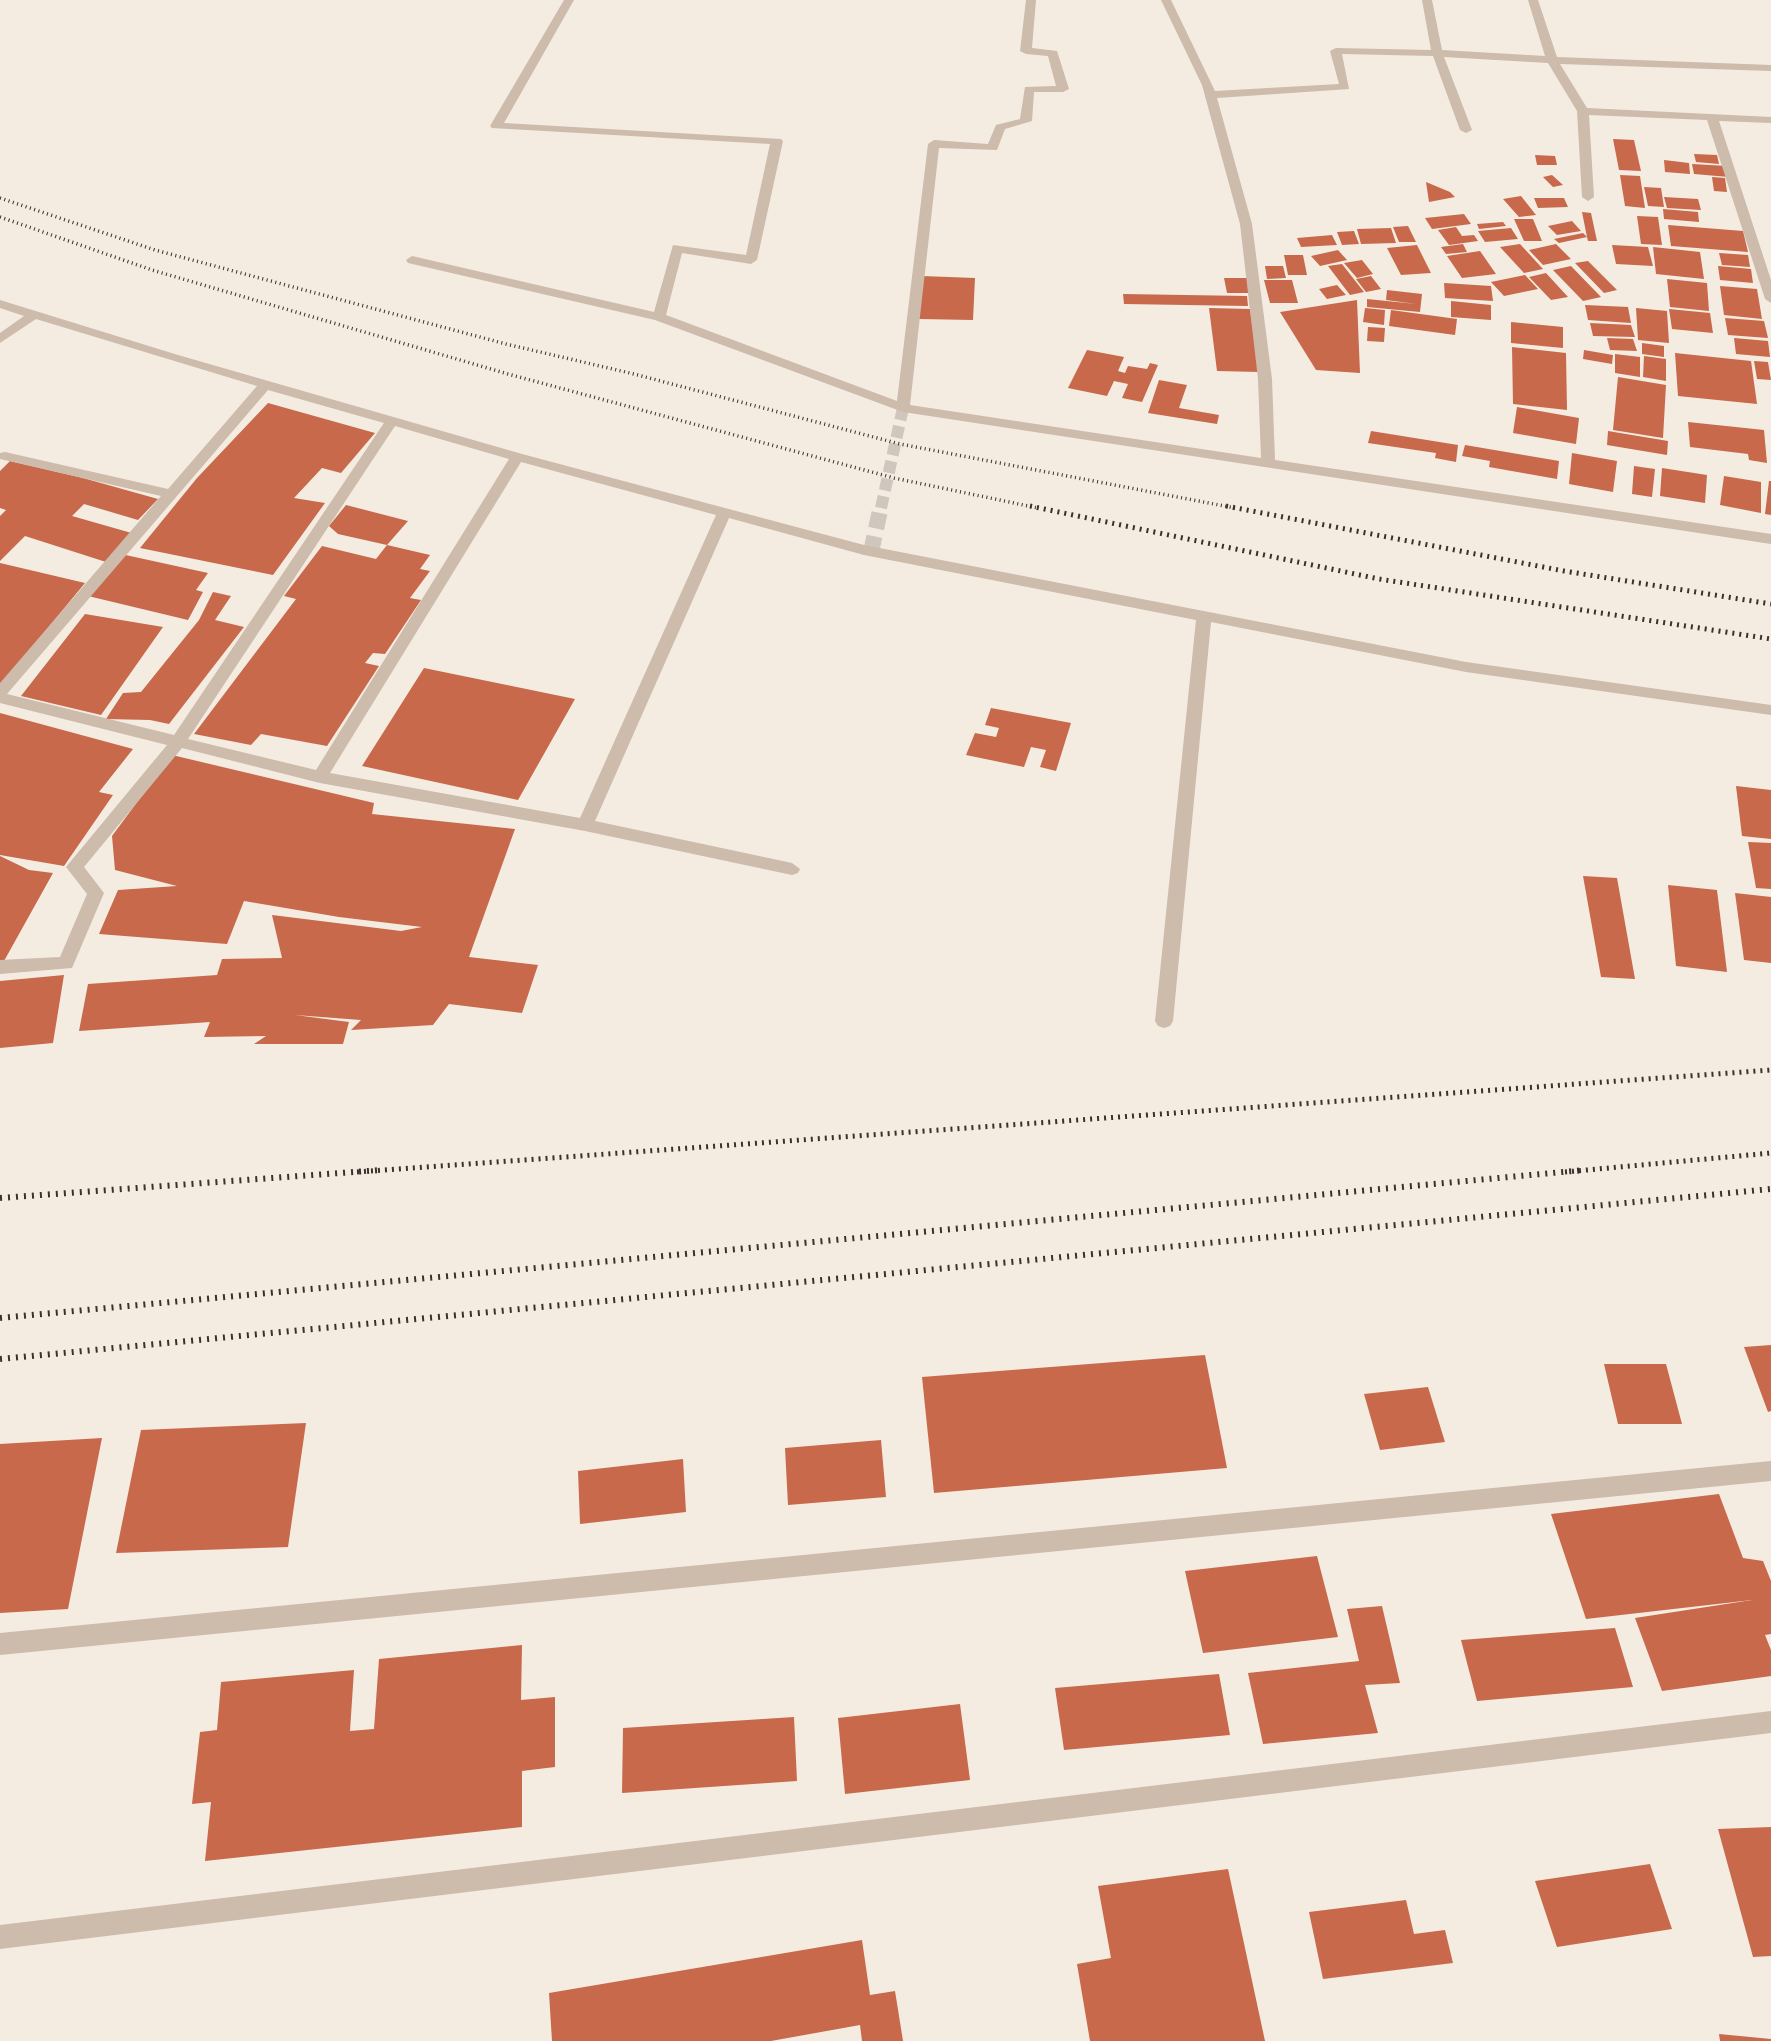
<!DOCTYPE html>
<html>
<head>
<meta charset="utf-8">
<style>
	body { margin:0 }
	canvas { display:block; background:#f4ebe1 }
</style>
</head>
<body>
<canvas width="1771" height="2041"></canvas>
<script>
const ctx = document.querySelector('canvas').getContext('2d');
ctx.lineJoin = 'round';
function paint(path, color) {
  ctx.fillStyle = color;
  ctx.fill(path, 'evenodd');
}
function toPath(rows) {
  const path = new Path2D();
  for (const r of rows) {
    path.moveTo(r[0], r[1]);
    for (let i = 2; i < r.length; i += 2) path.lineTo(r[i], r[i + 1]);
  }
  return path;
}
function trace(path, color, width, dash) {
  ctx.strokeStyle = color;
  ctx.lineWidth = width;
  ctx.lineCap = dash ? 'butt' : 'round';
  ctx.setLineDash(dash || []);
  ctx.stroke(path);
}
const building = toPath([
	[1613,139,1634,140,1641,171,1619,170],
	[1694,154,1717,155,1719,164,1696,162],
	[1535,155,1555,156,1557,165,1537,165],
	[1664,160,1689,163,1690,174,1665,172],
	[1692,164,1727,166,1729,177,1694,174],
	[1552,175,1563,185,1553,187,1543,177],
	[1620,175,1640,176,1645,208,1625,206],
	[1712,177,1725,178,1727,192,1714,191],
	[1426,182,1450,192,1455,197,1429,202],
	[1644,187,1661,188,1664,207,1648,206],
	[1521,196,1536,215,1519,217,1503,199],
	[1664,197,1698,199,1701,210,1667,208],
	[1534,198,1564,198,1568,207,1538,208],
	[1663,209,1698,212,1699,222,1664,219],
	[1582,212,1591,213,1597,241,1588,241,1587,237,1559,243,1554,239,1583,233,1587,237],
	[1464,214,1471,224,1432,229,1425,218],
	[1637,216,1658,217,1662,245,1641,244],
	[1514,219,1533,219,1542,241,1524,241],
	[1572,221,1581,231,1557,235,1548,226],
	[1503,222,1506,226,1479,229,1477,224],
	[1668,225,1743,231,1748,252,1671,246],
	[1408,226,1416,242,1399,242,1393,227],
	[1456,227,1462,236,1474,235,1478,241,1449,245,1438,230],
	[1391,228,1396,243,1361,244,1357,229],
	[1511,228,1518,239,1485,242,1478,231],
	[1354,231,1359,244,1342,245,1337,232],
	[1332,235,1337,245,1301,247,1297,238],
	[1463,244,1467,252,1446,254,1441,247],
	[1520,244,1543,269,1524,273,1500,247],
	[1556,244,1571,259,1543,265,1529,250],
	[1417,245,1431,273,1401,275,1387,248],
	[1612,245,1648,247,1653,266,1616,264],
	[1653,247,1700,252,1704,279,1656,274],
	[1338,250,1347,260,1320,266,1311,256],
	[1480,251,1496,274,1462,278,1447,256],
	[1719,253,1748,255,1750,267,1722,265],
	[1284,255,1303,255,1307,275,1288,275],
	[1362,260,1373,274,1357,278,1344,263],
	[1588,261,1617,290,1604,293,1575,263],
	[1342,264,1364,292,1350,295,1328,266],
	[1265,266,1283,266,1286,278,1267,279],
	[1571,266,1601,297,1583,301,1553,270],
	[1718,266,1751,269,1753,283,1720,280],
	[1546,273,1568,297,1551,300,1529,277],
	[1525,275,1538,289,1504,296,1491,282],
	[922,276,975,278,973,320,919,319],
	[1371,276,1381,289,1366,292,1356,279],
	[1224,278,1248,278,1251,293,1227,293],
	[1667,279,1707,283,1709,311,1670,307],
	[1264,280,1292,280,1298,303,1270,303],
	[1444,283,1491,286,1493,301,1445,298],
	[1337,285,1346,295,1327,299,1319,289],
	[1720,286,1757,289,1762,319,1724,315],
	[1387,290,1422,294,1420,312,1367,307,1367,299,1416,304,1386,300],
	[1123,294,1247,296,1248,306,1124,304],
	[1357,300,1360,373,1316,370,1280,312],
	[1451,301,1491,305,1491,320,1451,317],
	[1585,305,1628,307,1631,323,1588,320],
	[1209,308,1250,309,1259,372,1217,371],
	[1365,308,1385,310,1384,325,1363,322],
	[1636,308,1667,311,1669,343,1638,340],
	[1669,309,1710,313,1713,333,1672,329],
	[1391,310,1457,319,1455,335,1389,326],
	[1725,318,1764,321,1768,338,1728,335],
	[1511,322,1563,327,1563,348,1511,343],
	[1590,323,1631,325,1635,337,1593,336],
	[1368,327,1385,328,1384,342,1367,341],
	[1607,338,1633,339,1637,351,1610,350],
	[1734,338,1768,341,1770,357,1736,354],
	[1642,343,1664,346,1664,357,1642,354],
	[1512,347,1566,353,1567,410,1513,404],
	[1087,350,1124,357,1118,371,1125,373,1128,366,1147,369,1150,363,1158,365,1142,402,1122,398,1128,384,1114,381,1107,396,1068,388],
	[1584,350,1613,355,1612,364,1583,359],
	[1675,353,1751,361,1757,404,1678,396],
	[1615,354,1640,357,1640,377,1615,373],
	[1644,356,1666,359,1666,381,1643,377],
	[1754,361,1768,362,1771,380,1757,379],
	[1618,377,1666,385,1663,438,1613,430],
	[1159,380,1187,385,1179,408,1219,415,1217,424,1148,413],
	[268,403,375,433,341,473,322,468,294,498,325,503,273,575,140,548,197,478],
	[1517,407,1579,418,1576,444,1513,433],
	[1688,422,1764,430,1767,463,1749,460,1748,454,1690,447],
	[1371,431,1458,445,1456,462,1435,458,1436,453,1368,443],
	[1608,431,1668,441,1667,455,1607,445],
	[1465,445,1559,461,1557,479,1489,467,1490,461,1462,456],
	[1572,453,1617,461,1613,492,1569,484],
	[10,461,83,478,158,499,138,520,84,504,72,516,135,534,106,562,25,536,0,561,0,516,6,510,0,508,0,471],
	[1634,466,1655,469,1652,497,1632,494],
	[1662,468,1707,475,1705,503,1660,496],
	[1724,476,1761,482,1761,513,1720,505],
	[1769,481,1771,481,1771,515,1765,514],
	[346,505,408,521,387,545,338,534,329,526],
	[387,545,430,555,420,569,430,571,410,598,421,600,385,654,373,653,365,663,379,666,327,746,261,734,251,745,194,734,296,599,284,596,322,546,376,559],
	[121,554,208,573,196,590,203,592,188,620,88,596],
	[0,563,85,583,0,686],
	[213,592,231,596,215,620,244,627,169,724,150,720,106,719,123,693,141,692,199,620],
	[85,614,163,627,101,715,21,696],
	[424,668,575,699,518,800,362,766],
	[991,708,1071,723,1056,771,1040,767,1046,750,1031,747,1024,767,966,755,975,733,996,737,999,728,985,725],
	[0,713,133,749,99,792,113,795,64,866,0,855],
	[172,755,374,803,372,814,515,829,469,957,538,965,522,1013,449,1004,433,1025,351,1030,361,1020,295,1015,349,1022,343,1044,254,1044,266,1036,204,1037,210,1022,79,1031,88,984,217,975,222,959,282,958,272,915,401,931,422,927,339,917,244,901,227,944,99,934,118,890,177,886,115,870,112,836],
	[1736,786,1771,790,1771,839,1742,836],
	[1748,842,1771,843,1771,889,1756,888],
	[0,856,29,870,53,873,4,961,0,960],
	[1583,876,1617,878,1635,979,1601,977],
	[1668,885,1717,890,1727,972,1676,966],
	[1735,893,1771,897,1771,963,1744,960],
	[64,975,53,1043,0,1048,0,981],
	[1771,1345,1771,1411,1768,1412,1744,1347],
	[1205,1355,1227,1468,934,1493,922,1377],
	[1604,1364,1666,1364,1682,1424,1618,1424],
	[1428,1387,1445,1442,1380,1450,1364,1394],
	[306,1423,288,1547,116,1553,141,1430],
	[102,1438,68,1609,0,1613,0,1444],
	[881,1440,886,1497,788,1505,785,1448],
	[683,1459,686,1512,580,1524,578,1471],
	[1719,1494,1743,1558,1763,1561,1771,1581,1771,1634,1765,1635,1771,1650,1771,1676,1662,1691,1635,1618,1752,1600,1586,1619,1551,1514],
	[1317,1556,1338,1637,1203,1653,1185,1571],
	[1382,1606,1400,1683,1365,1685,1378,1733,1263,1744,1248,1673,1359,1661,1347,1609],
	[1615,1628,1633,1687,1477,1701,1461,1640],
	[522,1645,521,1700,555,1697,555,1767,522,1771,522,1827,205,1861,211,1802,192,1804,200,1732,217,1730,221,1682,354,1670,350,1731,374,1729,379,1659],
	[1219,1674,1230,1735,1064,1750,1055,1688],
	[960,1704,970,1780,845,1794,838,1718],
	[794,1717,797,1781,622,1793,623,1728],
	[1771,1827,1771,1956,1753,1957,1718,1829],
	[1650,1864,1672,1929,1557,1947,1535,1881],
	[1228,1869,1265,2041,1090,2041,1077,1964,1111,1958,1098,1886],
	[1406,1900,1414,1934,1445,1930,1453,1963,1323,1979,1309,1912],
	[862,1940,870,1995,895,1991,903,2041,862,2041,860,2025,771,2041,552,2041,549,1993],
	[1719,2034,1771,2039,1771,2041,1720,2041]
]);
const minorTunnelFar1 = toPath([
	[881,508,903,408]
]);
const minorTunnel = toPath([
	[871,552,881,506]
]);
const minor = toPath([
	[564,0,574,0,504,123,781,139,783,141,757,260,751,264,682,253,666,315,897,401,928,144,934,140,988,144,996,125,1020,119,1025,87,1056,86,1048,56,1026,54,1020,51,1026,0,1036,0,1032,48,1057,51,1069,89,1063,92,1034,92,1032,121,1005,129,997,150,939,148,910,405,1261,458,1258,379,1240,224,1202,85,1161,0,1171,0,1215,91,1339,84,1330,51,1336,48,1431,50,1422,0,1432,0,1442,50,1545,56,1528,0,1538,0,1557,57,1771,65,1771,71,1560,64,1587,108,1771,117,1771,123,1719,121,1771,280,1771,303,1765,299,1707,120,1589,115,1594,197,1588,201,1582,197,1577,111,1548,63,1444,57,1472,130,1466,133,1460,130,1433,56,1342,54,1349,89,1217,98,1252,224,1272,379,1275,460,1771,534,1771,544,903,412,655,320,408,263,406,260,412,256,654,312,673,245,746,255,770,144,492,128,490,126,564,0],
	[0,300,178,355,522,454,864,545,1466,662,1771,705,1771,715,1466,672,1211,622,1173,1021,1170,1026,1164,1028,1158,1026,1155,1021,1196,620,864,555,729,518,595,821,792,863,800,869,798,873,792,875,585,831,320,783,182,748,84,867,104,893,72,968,0,974,0,960,60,957,87,894,66,867,167,745,0,703,0,683,161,496,0,459,0,453,5,452,168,489,257,386,36,319,0,343,0,333,24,316,0,308,0,300],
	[268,390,384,423,174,735,7,694,268,390],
	[395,426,509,459,316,770,188,739,395,426],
	[521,462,716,515,580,818,330,773,521,462],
	[1771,1461,1771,1481,0,1655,0,1633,1771,1461],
	[1771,1711,1771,1733,0,1949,0,1925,1771,1711]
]);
const railFar2 = toPath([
	[0,198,155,250,506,344,634,374,900,444,1235,508],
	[0,217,152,270,508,374,894,478,1038,508]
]);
const railFar1 = toPath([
	[1030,506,1379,579,1771,639],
	[1226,506,1564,571,1771,604],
	[357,1172,1771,1070],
	[1565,1172,1771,1153]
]);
const rail = toPath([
	[0,1198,381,1170],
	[0,1318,1584,1170],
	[0,1359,1771,1189]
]);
paint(building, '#c8694b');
trace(minorTunnelFar1, '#cfc6bd', 12, [12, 6]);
trace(minorTunnel, '#cfc6bd', 16, [16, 8]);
paint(minor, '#cdbbac');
trace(railFar2, '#3b302b', 3.5, [1, 3.5]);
trace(railFar1, '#3b302b', 5, [2, 5]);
trace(rail, '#3b302b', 6, [2, 6]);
</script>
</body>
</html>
